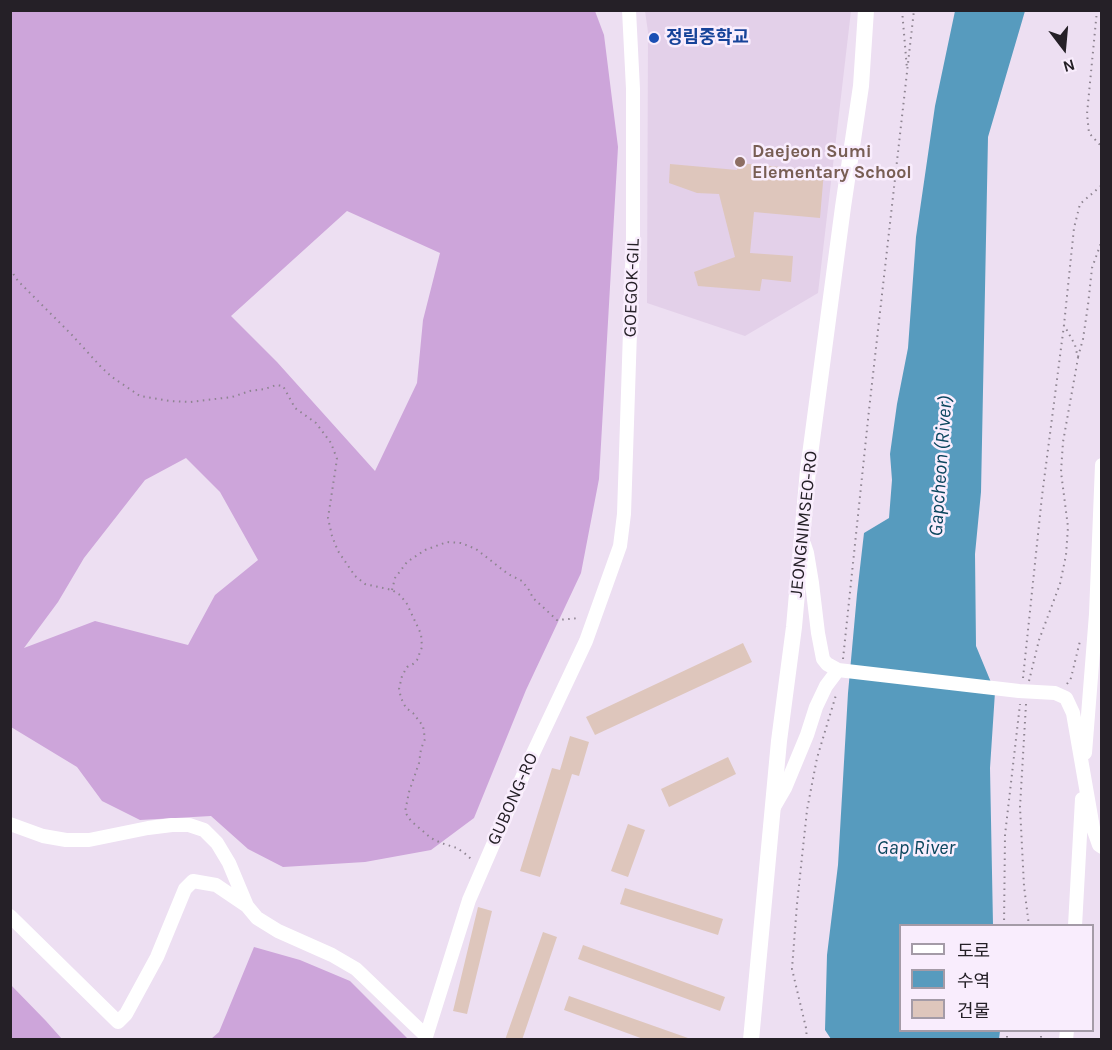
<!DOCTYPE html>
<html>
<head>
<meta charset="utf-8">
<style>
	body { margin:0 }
	#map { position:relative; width:1112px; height:1050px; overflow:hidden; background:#eddff2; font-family:Karla,"Noto Sans KR",sans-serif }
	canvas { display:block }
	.frame { position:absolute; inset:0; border:12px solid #252027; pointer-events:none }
	.legend { position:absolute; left:899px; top:924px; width:195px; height:108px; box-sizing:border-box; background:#f9edfd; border:2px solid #a49ba7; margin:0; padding:8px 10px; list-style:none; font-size:18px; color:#252027 }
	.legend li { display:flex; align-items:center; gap:12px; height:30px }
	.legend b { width:30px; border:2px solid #a49ba7 }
	.north { position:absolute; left:1034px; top:18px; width:60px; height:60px; -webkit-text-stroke:4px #f9edfd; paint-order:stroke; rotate:164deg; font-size:16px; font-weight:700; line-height:24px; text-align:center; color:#252027 }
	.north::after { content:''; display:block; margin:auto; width:21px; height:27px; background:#252027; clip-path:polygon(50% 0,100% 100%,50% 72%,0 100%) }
</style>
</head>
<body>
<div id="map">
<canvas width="1112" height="1050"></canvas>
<div class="frame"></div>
<ul class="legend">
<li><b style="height:8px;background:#fff"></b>도로</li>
<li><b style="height:16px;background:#579bbe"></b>수역</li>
<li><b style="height:16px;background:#dec6bc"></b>건물</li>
</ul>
<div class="north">N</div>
</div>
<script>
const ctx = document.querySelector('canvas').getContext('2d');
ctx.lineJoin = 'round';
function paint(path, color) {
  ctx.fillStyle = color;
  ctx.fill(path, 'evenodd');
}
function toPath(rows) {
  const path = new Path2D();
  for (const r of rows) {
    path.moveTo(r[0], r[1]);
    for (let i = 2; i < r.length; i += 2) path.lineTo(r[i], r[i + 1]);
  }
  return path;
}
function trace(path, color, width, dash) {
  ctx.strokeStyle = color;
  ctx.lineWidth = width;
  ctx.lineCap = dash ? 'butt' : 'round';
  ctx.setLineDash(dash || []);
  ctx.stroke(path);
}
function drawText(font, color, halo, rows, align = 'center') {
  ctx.font = font + ' Karla,"Noto Sans KR",sans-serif';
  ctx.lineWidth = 5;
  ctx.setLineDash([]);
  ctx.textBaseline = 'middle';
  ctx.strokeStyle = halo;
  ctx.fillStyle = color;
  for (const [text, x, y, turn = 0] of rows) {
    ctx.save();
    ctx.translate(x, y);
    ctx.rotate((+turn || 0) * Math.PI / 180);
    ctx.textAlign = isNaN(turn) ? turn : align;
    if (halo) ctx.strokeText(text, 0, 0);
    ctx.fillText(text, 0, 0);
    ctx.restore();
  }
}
const built = toPath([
	[645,11,851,11,818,293,745,336,647,303,648,32]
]);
const forest = toPath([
	[10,11,595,11,604,35,618,147,599,479,581,573,526,690,474,818,431,850,365,862,283,867,248,849,211,816,140,820,102,801,77,767,11,727],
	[347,211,440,253,423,320,417,383,375,471,277,362,231,316],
	[186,458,220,492,258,560,215,595,188,645,95,621,24,648,58,602,84,558,145,480],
	[254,947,300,960,350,981,408,1039,211,1039,219,1032],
	[10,984,46,1021,62,1039,11,1039]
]);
const water = toPath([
	[955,11,1025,11,988,137,981,492,975,554,976,646,995,692,990,768,993,925,900,926,900,1030,1000,1031,999,1039,831,1039,825,1030,827,955,838,865,848,693,857,594,864,533,889,518,892,480,890,454,897,404,908,348,916,237,935,106]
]);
const building = toPath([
	[738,163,824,171,820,218,754,212,750,253,793,256,791,282,762,279,760,291,698,286,694,272,735,257,719,194,697,193,669,183,670,164,737,170],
	[743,643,752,662,595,735,586,717],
	[570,736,589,742,579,776,572,774,540,877,520,871,552,768,560,770],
	[728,757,736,774,669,807,661,789],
	[628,824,645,830,628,877,611,871],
	[625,888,723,919,718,935,620,904],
	[478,907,492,911,467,1014,453,1011],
	[543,932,557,937,522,1040,505,1040],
	[583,945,725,997,720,1011,578,959],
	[569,996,688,1038,687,1040,646,1040,564,1010]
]);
const path = toPath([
	[902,10,907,69],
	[1097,10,1087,114,1089,133,1102,147],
	[10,269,18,281,72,335,101,367,112,377,140,396,170,401,190,402,232,397,250,391,265,389,276,385,283,386,295,408,316,423,331,443,337,459,328,518,332,536,338,551,355,576,365,584,392,590,400,595,407,604,421,634,422,647,417,660,413,664,407,667,402,676,399,689,401,698,406,708,413,713,423,726,425,739,421,749,419,763,409,792,405,812,411,821,431,838,441,843,457,848,467,855,472,860],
	[1078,357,1083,339,1088,305,1092,268,1102,240],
	[392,590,395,578,407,562,425,550,447,542,461,543,476,549,508,574,522,581,529,590,533,598,557,620,580,618],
	[843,659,869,410,914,10],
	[1023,678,1042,496,1064,325,1074,228,1080,204,1102,185],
	[1029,681,1039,640,1060,584,1066,555,1068,527,1061,472,1063,442,1078,358,1075,345,1064,325],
	[1067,684,1071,678,1080,641],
	[1026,704,1020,807,1024,886,1029,926],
	[1004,926,1005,835,1020,704],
	[1007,1030,1007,1040],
	[1041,1030,1041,1040],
	[807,1040,806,1028,792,969,797,904,807,810,817,758,836,695]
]);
const minor = toPath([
	[804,544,807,553,812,583,818,633,823,659,827,664,838,670,1019,691,1055,693,1066,698,1073,713,1093,828,1099,845,1102,847],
	[1085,753,1096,614,1102,465],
	[774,807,785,788,807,735,816,707,826,686,838,670],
	[10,824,43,836,66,840,89,840,148,828,172,825,189,825,204,830,217,843,229,863,247,906,257,918,278,931,332,955,356,969,425,1035],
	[10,916,118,1022,126,1014,157,957,185,889,193,881,216,885,247,906],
	[1075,926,1082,799],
	[425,1040,469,900,528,764,586,641,620,546,624,514,633,240,633,89,629,10],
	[1066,1040,1067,1030]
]);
const major = toPath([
	[751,1040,779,741,794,627,808,470,843,207,861,86,866,10]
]);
const markers = [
	[654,38,6,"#1a4fb4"],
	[740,162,6,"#8d6e63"]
];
const transitNames = [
	["정림중학교",666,38]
];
const educationNames = [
	["Daejeon Sumi",752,152],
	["Elementary School",752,173]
];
const streetNames = [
	["GOEGOK-GIL",632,288,-88],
	["JEONGNIMSEO-RO",804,524,-84],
	["GUBONG-RO",513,799,-66]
];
const waterNames = [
	["Gapcheon (River)",941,466,-86],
	["Gap River",916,848]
];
paint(built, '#e3d0e9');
paint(forest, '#cda5da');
paint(water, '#579bbe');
paint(building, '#dec6bc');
trace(path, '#8e8491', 2, [1.5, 4.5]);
trace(minor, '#fff', 14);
trace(major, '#fff', 16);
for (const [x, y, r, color] of markers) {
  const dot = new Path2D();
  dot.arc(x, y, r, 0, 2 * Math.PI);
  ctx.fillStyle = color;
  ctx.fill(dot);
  trace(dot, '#f9edfd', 2);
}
drawText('bold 18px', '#164399', '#f9edfd', transitNames, 'left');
drawText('bold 18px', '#785e54', '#f9edfd', educationNames, 'left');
drawText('18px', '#252027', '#f9edfd', streetNames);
drawText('italic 20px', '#0b465e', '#f9edfd', waterNames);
</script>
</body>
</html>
